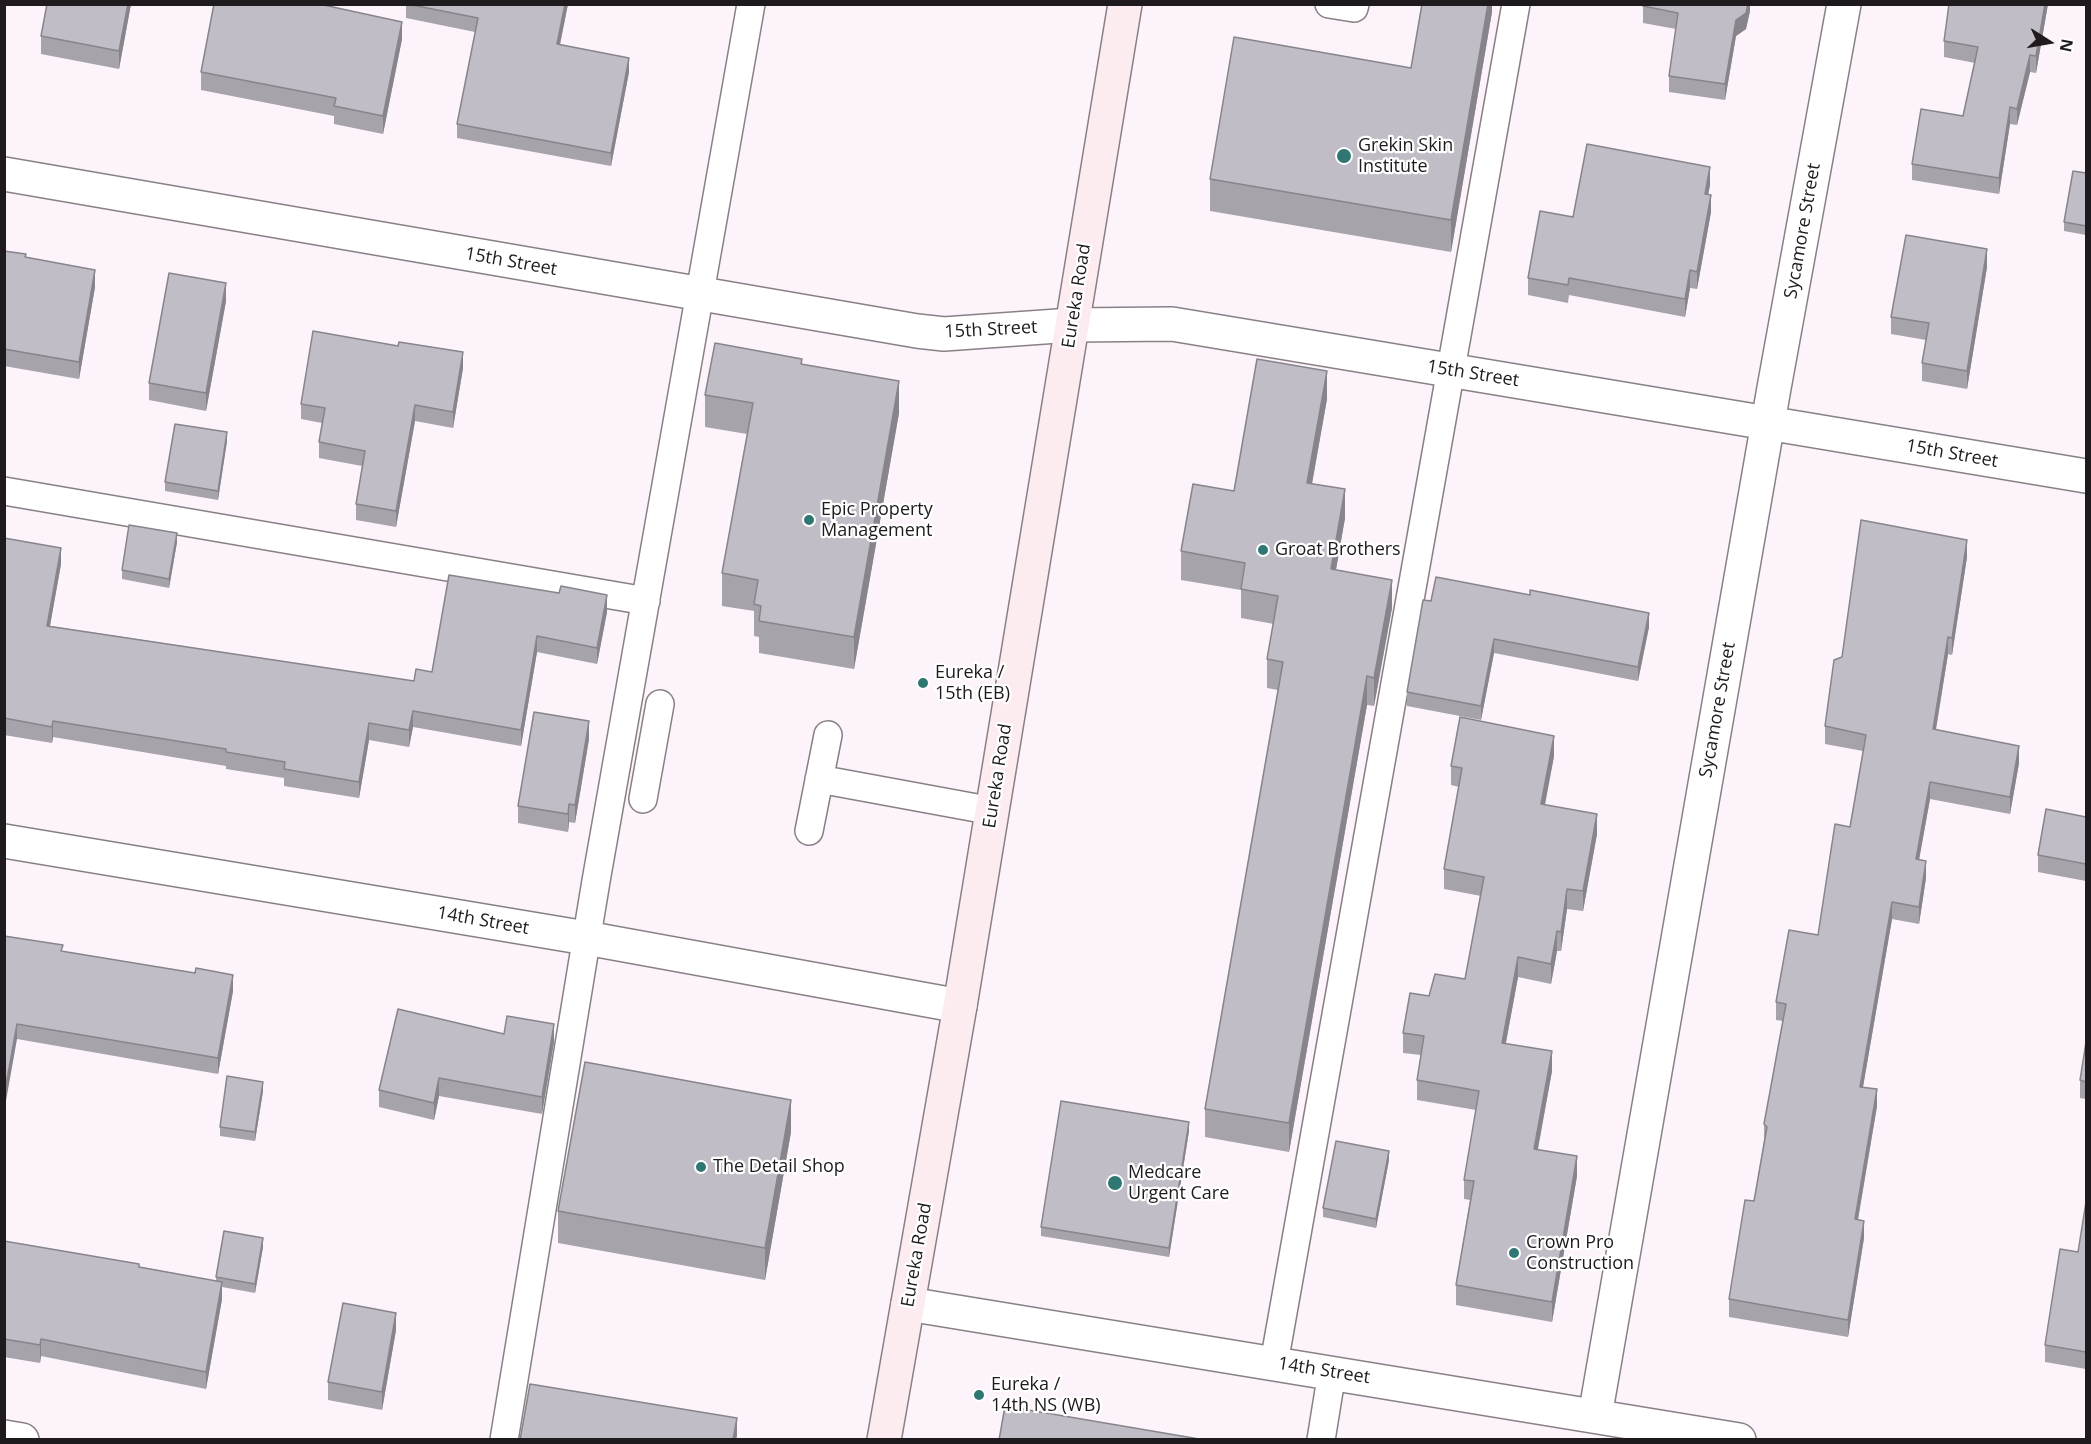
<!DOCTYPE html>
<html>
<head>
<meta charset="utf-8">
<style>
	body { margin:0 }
	#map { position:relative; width:2091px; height:1444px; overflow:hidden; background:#fdf4fb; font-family:"Open Sans",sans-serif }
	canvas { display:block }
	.frame { position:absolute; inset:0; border:6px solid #1e1a1d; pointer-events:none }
	.north { position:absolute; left:2019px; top:12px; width:60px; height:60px; -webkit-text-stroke:4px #fff; paint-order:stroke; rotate:101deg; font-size:16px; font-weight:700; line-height:24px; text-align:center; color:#1e1a1d }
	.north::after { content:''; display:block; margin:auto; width:21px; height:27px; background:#1e1a1d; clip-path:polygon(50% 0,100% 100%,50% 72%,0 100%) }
</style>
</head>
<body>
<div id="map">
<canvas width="2091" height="1444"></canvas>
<div class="frame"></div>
<div class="north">N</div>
</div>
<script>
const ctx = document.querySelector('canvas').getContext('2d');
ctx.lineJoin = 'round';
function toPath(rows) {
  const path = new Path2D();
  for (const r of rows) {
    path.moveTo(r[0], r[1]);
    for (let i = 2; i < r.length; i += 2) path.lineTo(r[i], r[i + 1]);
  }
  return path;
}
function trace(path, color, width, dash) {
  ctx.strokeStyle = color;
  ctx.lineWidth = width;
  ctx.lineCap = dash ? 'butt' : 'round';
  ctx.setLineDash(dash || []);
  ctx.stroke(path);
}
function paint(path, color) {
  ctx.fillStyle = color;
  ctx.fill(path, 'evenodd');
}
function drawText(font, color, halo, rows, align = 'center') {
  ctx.font = font + ' "Open Sans",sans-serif';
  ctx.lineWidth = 4.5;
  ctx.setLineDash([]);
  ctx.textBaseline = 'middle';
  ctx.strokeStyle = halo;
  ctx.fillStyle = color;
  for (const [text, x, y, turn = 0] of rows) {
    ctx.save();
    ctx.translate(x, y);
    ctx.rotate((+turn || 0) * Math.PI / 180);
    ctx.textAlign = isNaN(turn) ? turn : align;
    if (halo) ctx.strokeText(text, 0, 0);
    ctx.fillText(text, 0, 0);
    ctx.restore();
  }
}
const service = toPath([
	[1329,4,1354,8,1355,4],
	[4,491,646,601],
	[819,779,993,811],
	[643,799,660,704],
	[809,831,828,735],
	[1274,1363,1516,4],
	[504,1440,596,881,751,4],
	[1321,1440,1332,1372]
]);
const minor = toPath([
	[4,174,917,331,944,334,1072,325,1172,324,2086,476],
	[4,841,586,938,960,1006],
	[908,1304,1739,1440],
	[1595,1416,1774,388,1844,4],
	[4,1437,22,1440]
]);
const secondary = toPath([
	[884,1440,960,1006,1125,4]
]);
const wall = toPath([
	[131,4,119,69,41,54,41,36],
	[406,4,568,4,560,45,629,72,611,166,457,138,457,124,475,32,406,18],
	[1492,4,1492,12,1451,252,1210,211,1210,179,1411,68],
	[1643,4,1750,4,1750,11,1746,29,1736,36,1725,100,1669,92,1669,76,1676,29,1643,23],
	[2048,4,2036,73,2030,72,2017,125,2010,124,1999,194,1912,180,1912,164,1963,116,1975,63,1944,57,1944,41],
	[402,39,383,134,334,124,334,116,201,90,201,72],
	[2086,173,2086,235,2064,231,2064,222],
	[1710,185,1708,194,1711,212,1697,289,1690,288,1685,317,1569,295,1568,303,1528,295,1528,278,1573,217],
	[4,251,26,257,95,287,79,379,4,366],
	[1987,267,1967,389,1922,381,1922,363,1926,340,1891,334,1891,317],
	[226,301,206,411,149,400,149,383],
	[802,364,899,413,854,669,759,653,759,637,754,636,754,611,722,606,722,573,747,434,705,427,705,395],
	[463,368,453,428,415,421,396,527,356,520,356,504,362,466,319,458,319,442,322,423,301,419,301,404],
	[1327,399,1312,484,1345,518,1336,570,1392,608,1374,706,1367,705,1289,1152,1205,1137,1205,1109,1278,690,1267,688,1267,659,1274,624,1241,618,1241,590,1181,580,1181,551,1234,491],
	[227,441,218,500,165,491,165,482],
	[4,538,61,564,50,626,414,681,432,672,607,612,597,664,537,652,521,746,413,727,409,747,369,740,359,798,284,786,284,778,226,769,226,766,53,737,52,743,4,735],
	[177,542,169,588,122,579,122,570],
	[1967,557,1952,655,1948,654,1936,730,2019,763,2010,814,1930,799,1919,860,1926,878,1919,924,1892,919,1863,1087,1877,1106,1858,1220,1864,1238,1848,1337,1729,1317,1729,1299,1754,1201,1764,1141,1764,1124,1783,1021,1776,1020,1776,1002,1818,935,1850,827,1863,751,1825,744,1825,726,1842,657],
	[1423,600,1649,627,1638,681,1494,653,1481,720,1407,706,1407,692],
	[589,739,575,823,569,822,568,832,518,823,518,806],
	[1554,756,1545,805,1597,834,1583,911,1567,909,1561,951,1557,951,1551,984,1518,977,1506,1043,1552,1071,1538,1149,1577,1176,1552,1322,1456,1305,1456,1285,1470,1200,1464,1199,1464,1180,1476,1110,1417,1100,1417,1080,1421,1055,1403,1053,1403,1033,1429,996,1465,979,1481,896,1444,889,1444,869,1459,787,1451,785,1451,766],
	[2086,817,2086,881,2038,872,2038,855],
	[4,936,63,951,233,991,218,1074,17,1039],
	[504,1034,554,1042,542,1114,439,1096,434,1120,379,1107,379,1090],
	[2086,1042,2086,1099,2080,1098,2080,1080],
	[263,1091,255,1141,220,1136,220,1127],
	[1189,1131,1169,1257,1041,1236,1041,1227],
	[791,1132,765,1280,558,1243,558,1211],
	[1389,1160,1376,1228,1323,1217,1323,1208],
	[2086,1202,2086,1369,2045,1362,2045,1345,2078,1252],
	[4,1241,216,1281,216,1277,263,1247,255,1293,222,1287,222,1299,206,1389,41,1356,40,1363,4,1357],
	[396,1330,382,1410,328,1400,328,1382]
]);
const shadedWall = toPath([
	[128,4,131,4,119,69,119,51],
	[565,4,568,4,557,58,557,44],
	[1488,4,1492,4,1492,12,1451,252,1451,220],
	[1748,4,1750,4,1750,11,1746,29,1736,36,1725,100,1725,84,1736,20],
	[2045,4,2048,4,2036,73,2036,56],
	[402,22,402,39,383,134,383,116],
	[2030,55,2030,72,2017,125,2017,109],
	[629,58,629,72,611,166,611,153],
	[2010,107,2010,124,1999,194,1999,178],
	[1710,167,1710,185,1705,212,1705,194],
	[1711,195,1711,212,1697,289,1697,272],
	[1987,249,1987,267,1967,389,1967,371],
	[95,270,95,287,79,379,79,362],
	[1690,270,1690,288,1685,317,1685,299],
	[226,283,226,301,206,411,206,393],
	[463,352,463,368,453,428,453,412],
	[1327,371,1327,399,1307,511,1307,483],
	[899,381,899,413,854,669,854,637],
	[415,405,415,421,396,527,396,511],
	[227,432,227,441,218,500,218,491],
	[1345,489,1345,518,1331,598,1331,569],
	[177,533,177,542,169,588,169,579],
	[1967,540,1967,557,1952,655,1952,638],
	[61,548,61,564,47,642,47,626],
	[1392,580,1392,608,1374,706,1374,678],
	[607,595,607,612,597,664,597,648],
	[1649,613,1649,627,1638,681,1638,667],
	[537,636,537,652,521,746,521,730],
	[1948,637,1948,654,1933,746,1933,729],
	[1494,639,1494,653,1481,720,1481,706],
	[1367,676,1367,705,1289,1152,1289,1123],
	[413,711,413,727,409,747,409,730],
	[53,721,53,737,52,743,52,727],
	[589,721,589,739,575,823,575,805],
	[369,723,369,740,359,798,359,782],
	[1554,736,1554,756,1541,824,1541,804],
	[2019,746,2019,763,2010,814,2010,797],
	[1930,782,1930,799,1916,876,1916,859],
	[569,804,569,822,568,832,568,814],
	[1597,814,1597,834,1583,911,1583,891],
	[1926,861,1926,878,1919,924,1919,907],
	[1567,889,1567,909,1561,951,1561,932],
	[1892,902,1892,919,1860,1104,1860,1087],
	[1557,931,1557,951,1551,984,1551,964],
	[1518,957,1518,977,1502,1063,1502,1043],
	[233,975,233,991,218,1074,218,1058],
	[17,1024,17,1039,4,1112,4,1096],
	[554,1024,554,1042,542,1114,542,1097],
	[1552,1051,1552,1071,1534,1169,1534,1149],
	[439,1078,439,1096,434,1120,434,1103],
	[263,1082,263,1091,255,1141,255,1132],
	[1877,1089,1877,1106,1855,1236,1855,1219],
	[791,1100,791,1132,765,1280,765,1248],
	[1189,1122,1189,1131,1169,1257,1169,1248],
	[1389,1151,1389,1160,1376,1228,1376,1219],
	[1577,1156,1577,1176,1552,1322,1552,1302],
	[1864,1221,1864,1238,1848,1337,1848,1320],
	[263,1238,263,1247,255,1293,255,1284],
	[222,1282,222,1299,206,1389,206,1372],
	[396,1313,396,1330,382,1410,382,1392],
	[41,1339,41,1356,40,1363,40,1345],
	[737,1418,737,1436,736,1440,733,1440]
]);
const building = toPath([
	[47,4,128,4,119,51,41,36,47,4],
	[214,4,319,4,402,22,383,116,334,106,336,98,201,72,214,4],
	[407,4,565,4,557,44,629,58,611,153,457,124,478,18,407,4],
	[1422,4,1488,4,1451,220,1210,179,1234,37,1411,68,1422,4],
	[1643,4,1748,4,1746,13,1736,20,1725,84,1669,76,1678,13,1643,6,1643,4],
	[1949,4,2045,4,2036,56,2030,55,2017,109,2010,107,1999,178,1912,164,1921,109,1963,116,1978,47,1944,41,1949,4],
	[1587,144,1710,167,1705,194,1711,195,1697,272,1690,270,1685,299,1569,278,1568,285,1528,278,1540,211,1573,217,1587,144],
	[2073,171,2086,173,2086,226,2064,222,2073,171],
	[1906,235,1987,249,1967,371,1922,363,1929,323,1891,317,1906,235],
	[4,251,26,254,25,257,95,270,79,362,4,349,4,251],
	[169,273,226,283,206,393,149,383,169,273],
	[313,331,398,346,399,342,463,352,453,412,415,405,396,511,356,504,365,451,319,442,325,408,301,404,313,331],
	[715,343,802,359,801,364,899,381,854,637,759,621,761,606,754,604,758,580,722,573,753,403,705,395,715,343],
	[1257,359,1327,371,1307,483,1345,489,1331,569,1392,580,1374,678,1367,676,1289,1123,1205,1109,1283,662,1267,659,1278,596,1241,589,1245,563,1181,551,1193,484,1234,491,1257,359],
	[175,424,227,432,218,491,165,482,175,424],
	[1861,520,1967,540,1952,638,1948,637,1933,729,2019,746,2010,797,1930,782,1916,859,1926,861,1919,907,1892,902,1860,1087,1877,1089,1855,1219,1864,1221,1848,1320,1729,1299,1745,1200,1754,1201,1767,1127,1764,1124,1786,1004,1776,1002,1789,930,1818,935,1835,824,1850,827,1866,735,1825,726,1834,660,1842,657,1861,520],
	[129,525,177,533,169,579,122,570,129,525],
	[4,538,61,548,47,626,414,681,416,669,432,672,449,575,559,593,561,586,607,595,597,648,537,636,521,730,413,711,409,730,369,723,359,782,284,769,285,762,226,752,226,749,53,721,52,727,4,718,4,538],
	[1436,577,1530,595,1530,590,1649,613,1638,667,1494,639,1481,706,1407,692,1423,600,1431,601,1436,577],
	[534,712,589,721,575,805,569,804,568,814,518,806,534,712],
	[1460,717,1554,736,1541,804,1597,814,1583,891,1567,889,1561,932,1557,931,1551,964,1518,957,1502,1043,1552,1051,1534,1149,1577,1156,1552,1302,1456,1285,1474,1181,1464,1180,1479,1091,1417,1080,1424,1036,1403,1033,1410,993,1429,996,1435,974,1465,979,1484,877,1444,869,1462,768,1451,766,1460,717],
	[2046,809,2086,817,2086,864,2038,855,2046,809],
	[4,936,63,945,61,951,195,973,196,968,233,975,218,1058,17,1024,4,1096,4,936],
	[398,1009,504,1034,507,1016,554,1024,542,1097,439,1078,434,1103,379,1090,398,1009],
	[2086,1042,2086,1082,2080,1080,2086,1042],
	[585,1062,791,1100,765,1248,558,1211,585,1062],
	[227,1076,263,1082,255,1132,220,1127,227,1076],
	[1061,1101,1189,1122,1169,1248,1041,1227,1061,1101],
	[1336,1141,1389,1151,1376,1219,1323,1208,1336,1141],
	[2086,1202,2086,1352,2045,1345,2060,1249,2078,1252,2086,1202],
	[224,1231,263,1238,255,1284,216,1277,224,1231],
	[4,1241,139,1264,139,1267,222,1282,206,1372,41,1339,40,1345,4,1339,4,1241],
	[343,1303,396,1313,382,1392,328,1382,343,1303],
	[530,1384,737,1418,733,1440,520,1440,530,1384],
	[1005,1406,1205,1440,999,1440,1005,1406]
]);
const markers = [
	[1344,156,8,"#2f7773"],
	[809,520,6,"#2f7773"],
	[1263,550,6,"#2f7773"],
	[923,683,6,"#2f7773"],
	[701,1167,6,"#2f7773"],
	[1115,1183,8,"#2f7773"],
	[1514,1253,6,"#2f7773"],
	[979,1395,6,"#2f7773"]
];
const poiNames = [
	["Grekin Skin",1358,146],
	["Institute",1358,167],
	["Epic Property",821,510],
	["Management",821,531],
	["Groat Brothers",1275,550],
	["Eureka /",935,673],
	["15th (EB)",935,694],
	["The Detail Shop",713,1167],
	["Medcare",1128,1173],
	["Urgent Care",1128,1194],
	["Crown Pro",1526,1243],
	["Construction",1526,1264],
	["Eureka /",991,1385],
	["14th NS (WB)",991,1406]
];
const streetNames = [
	["Sycamore Street",1803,231,-80],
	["15th Street",511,262,10],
	["Eureka Road",1077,296,-81],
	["15th Street",991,330,-3],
	["15th Street",1473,374,9],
	["15th Street",1952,454,10],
	["Sycamore Street",1718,710,-80],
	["Eureka Road",998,776,-81],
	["14th Street",483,921,10],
	["Eureka Road",917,1255,-80],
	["14th Street",1324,1371,9]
];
trace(service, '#898086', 30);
trace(minor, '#898086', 36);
trace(secondary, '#898086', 36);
trace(service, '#fff', 27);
trace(minor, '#fff', 33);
trace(secondary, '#fcecef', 33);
paint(wall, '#a6a3aa');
paint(shadedWall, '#87848b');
paint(building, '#c1bdc6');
trace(building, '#87848b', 1.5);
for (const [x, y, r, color] of markers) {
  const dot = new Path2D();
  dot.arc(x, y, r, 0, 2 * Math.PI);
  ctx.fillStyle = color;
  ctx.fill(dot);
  trace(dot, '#fff', 2);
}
drawText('18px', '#1e1a1d', '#fff', poiNames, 'left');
drawText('18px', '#1e1a1d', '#fff', streetNames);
</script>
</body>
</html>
